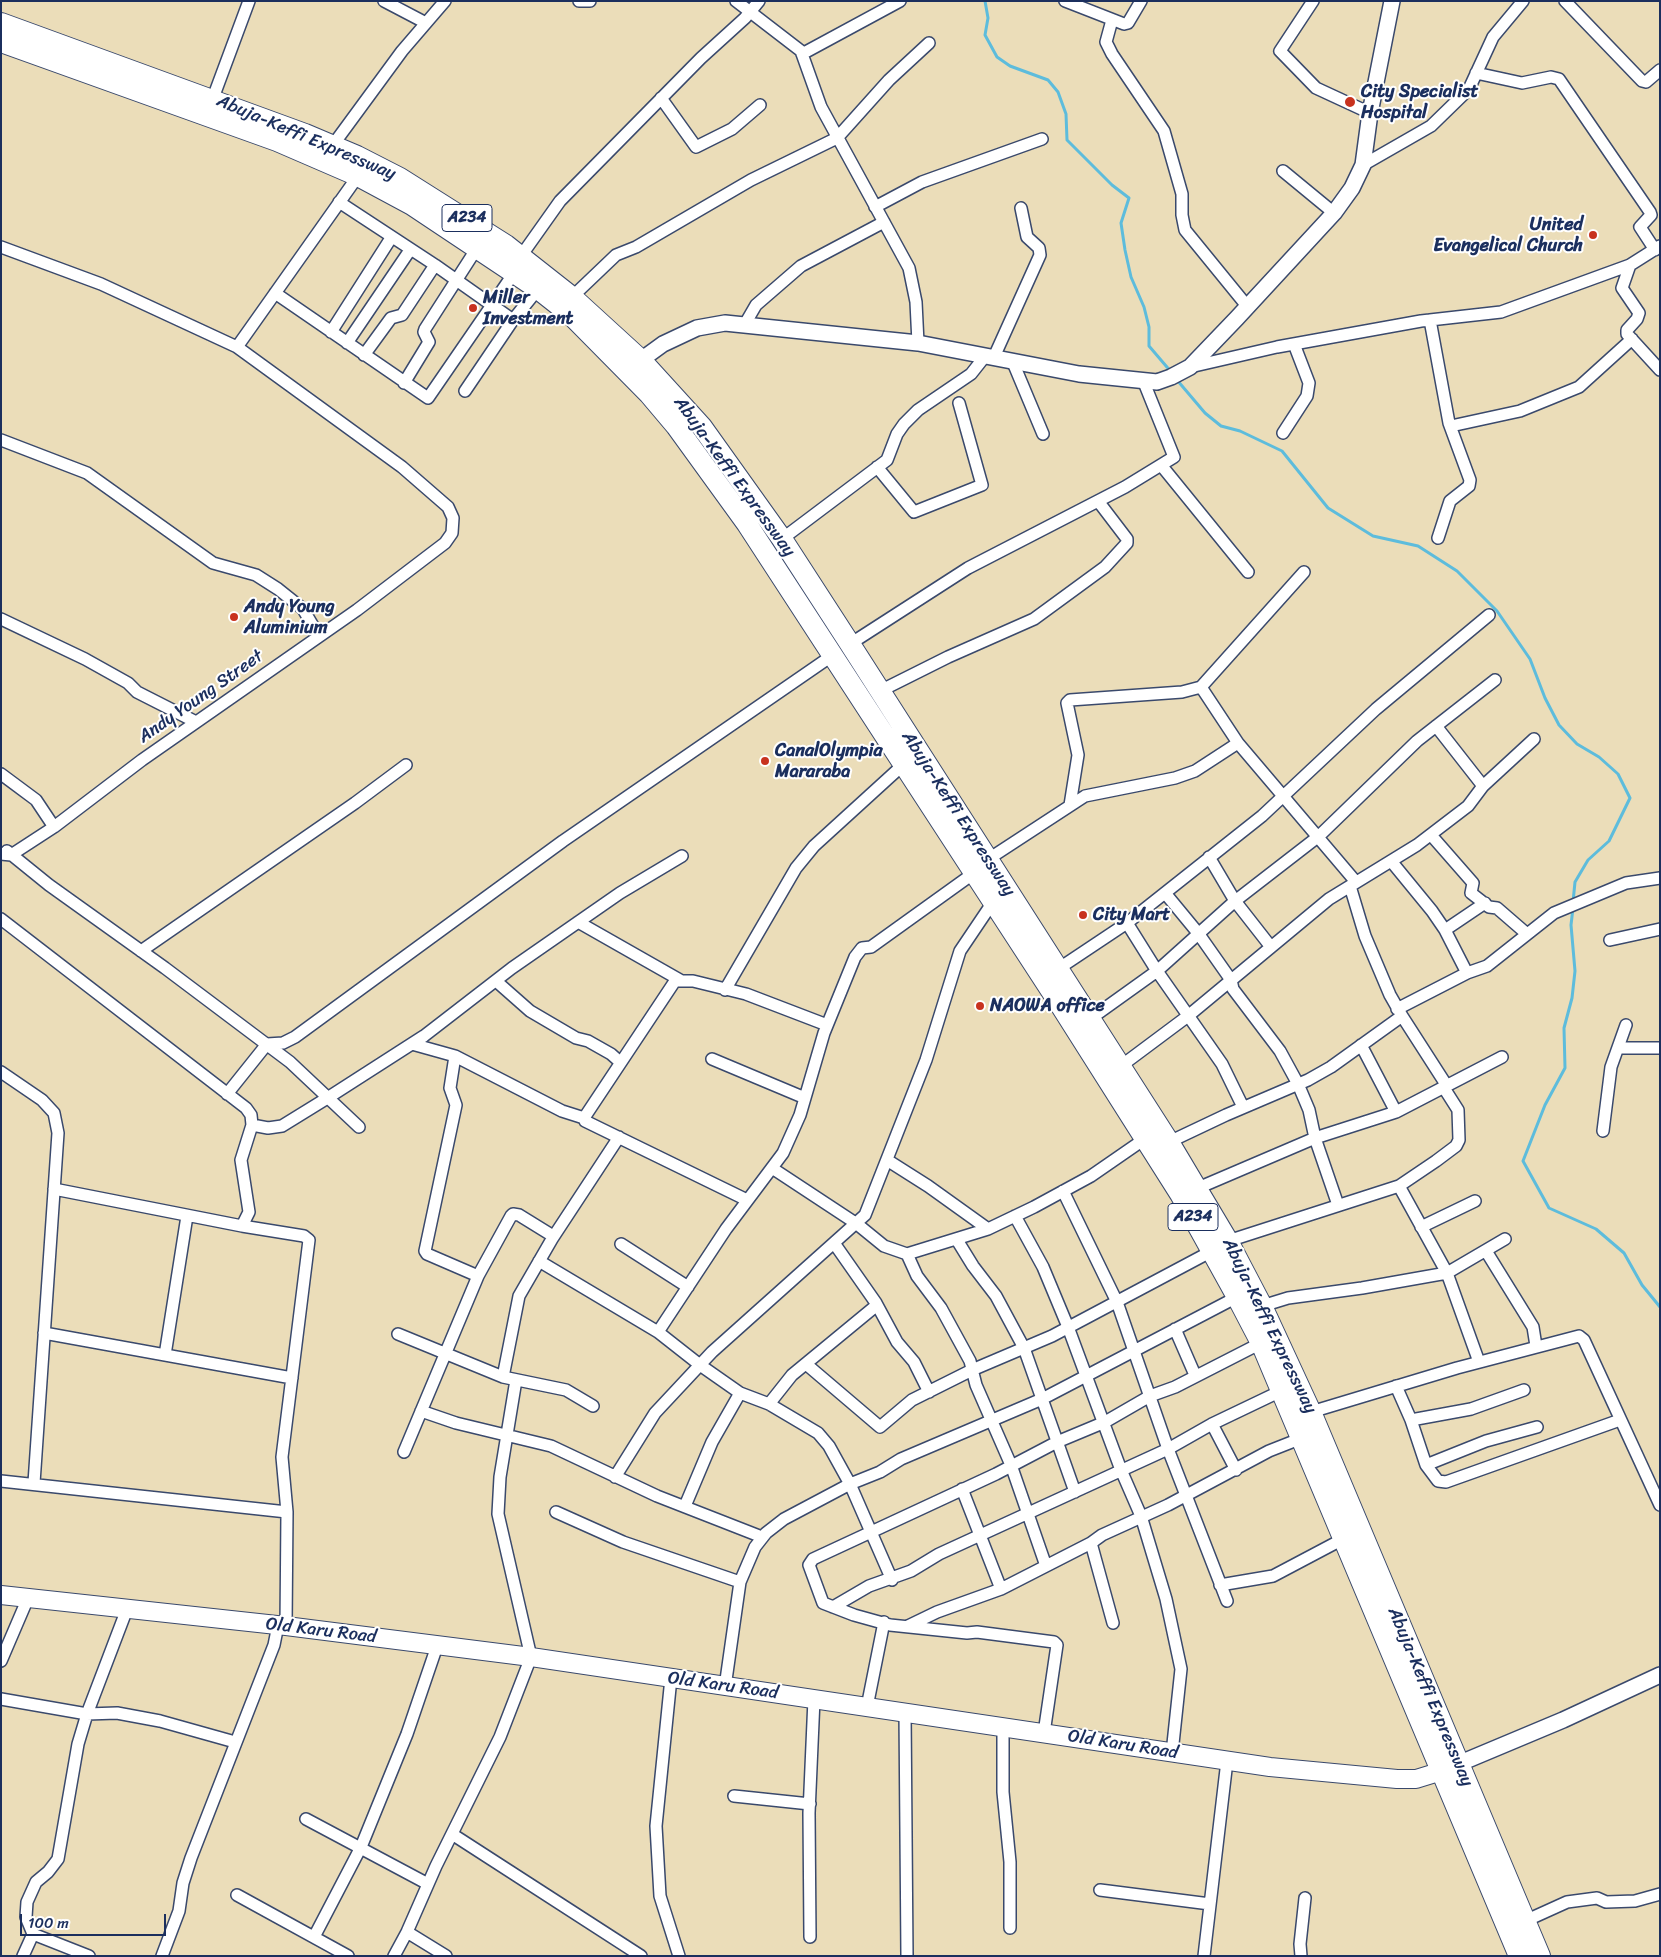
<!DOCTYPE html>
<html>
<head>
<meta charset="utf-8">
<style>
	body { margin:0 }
	#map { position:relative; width:1661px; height:1957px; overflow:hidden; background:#ebddb9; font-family:Sriracha,sans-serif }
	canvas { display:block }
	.frame { position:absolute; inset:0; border:2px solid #1b2f5e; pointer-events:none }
	.scale { position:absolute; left:20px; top:1914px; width:146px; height:22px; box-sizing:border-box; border:2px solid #1b2f5e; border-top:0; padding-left:6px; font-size:15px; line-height:18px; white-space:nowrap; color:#1b2f5e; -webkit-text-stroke:4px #fff; paint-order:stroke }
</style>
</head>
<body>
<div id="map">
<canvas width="1661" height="1957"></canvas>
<div class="frame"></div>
<div class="scale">100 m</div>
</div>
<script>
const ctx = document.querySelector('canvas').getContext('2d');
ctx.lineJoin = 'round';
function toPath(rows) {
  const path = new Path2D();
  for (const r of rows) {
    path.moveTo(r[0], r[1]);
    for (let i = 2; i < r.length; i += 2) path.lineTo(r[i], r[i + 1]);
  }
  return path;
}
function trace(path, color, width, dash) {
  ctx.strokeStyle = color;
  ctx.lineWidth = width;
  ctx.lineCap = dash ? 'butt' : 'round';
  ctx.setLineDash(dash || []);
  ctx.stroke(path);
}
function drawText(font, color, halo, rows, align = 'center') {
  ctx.font = font + ' Sriracha,sans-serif';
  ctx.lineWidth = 4;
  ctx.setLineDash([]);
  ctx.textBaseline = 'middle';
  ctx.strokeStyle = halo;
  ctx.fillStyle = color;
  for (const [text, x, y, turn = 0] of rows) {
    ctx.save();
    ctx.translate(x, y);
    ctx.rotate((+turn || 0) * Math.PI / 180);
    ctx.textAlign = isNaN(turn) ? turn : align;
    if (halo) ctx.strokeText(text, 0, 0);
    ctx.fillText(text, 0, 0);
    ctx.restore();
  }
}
const stream = toPath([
	[985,1,988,18,985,35,997,57,1010,66,1048,80,1058,92,1066,114,1067,140,1112,185,1129,198,1121,223,1125,250,1131,277,1144,307,1149,327,1149,346,1172,373],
	[1177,380,1205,413,1221,426,1240,431,1282,451,1328,508,1373,536,1418,546,1457,571,1497,611,1530,659,1545,698,1559,725,1577,744,1599,757,1618,774,1630,798,1609,841,1588,860,1575,882,1573,902],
	[1573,908,1571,925,1575,971,1572,998,1564,1028,1565,1068,1545,1105,1523,1161,1549,1208,1596,1229,1624,1253,1642,1285,1660,1307]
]);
const street = toPath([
	[384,1,426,23],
	[579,1,590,1],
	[736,1,801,51,821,107,909,268,916,302,918,343],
	[1065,1,1124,24,1128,23,1141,1],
	[1313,1,1280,51,1316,88,1370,113],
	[1565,1,1642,81,1646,82,1660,70],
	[1112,20,1106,42,1112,54,1164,131,1182,194,1182,215,1185,230,1247,306],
	[802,54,900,1],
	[1476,73,1522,83,1551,77,1559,79,1650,212,1651,215,1640,227,1655,250],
	[213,98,249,1],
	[661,98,696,147,732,129,760,105],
	[333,145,402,51,445,1],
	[1363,165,1431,126,1469,89,1493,37,1523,1],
	[1283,171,1334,213],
	[339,202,435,265,513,320],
	[875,207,922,182,1042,139],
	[1,247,101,284,237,347,402,467,448,507,453,518,452,533,445,543,357,610,142,760,54,827,11,855,1,854],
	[521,256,560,201,701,58,745,18,759,1],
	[1630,265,1622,288,1639,313,1637,319,1627,330,1627,334,1660,370],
	[275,293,428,398,514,273],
	[572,297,616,255,636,247,751,180,837,138,889,80,929,43],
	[1430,320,1449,423,1470,480,1469,486,1450,501,1438,538],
	[745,324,756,305,801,266,884,222],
	[331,332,391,238],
	[347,343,410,250],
	[237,347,358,176],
	[364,355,391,318,402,315,435,265],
	[994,357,1040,255,1039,248,1027,237,1021,208],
	[1012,360,1043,434],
	[1190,367,1277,347,1421,321,1501,312,1630,265,1660,246],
	[404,383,429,342,424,332,425,329,477,248],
	[465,391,513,320,538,289],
	[1451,426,1520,411,1579,387,1632,339],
	[1283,433,1307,396,1309,383,1294,344],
	[1,440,87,473,213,563,256,575,278,589,303,609,319,636],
	[1161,465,1248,572],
	[877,467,914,512,982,485,959,403],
	[782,539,887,460,897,434,904,424,918,410,971,374,986,355],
	[1,619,85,659,128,683,137,692,196,722],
	[850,644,968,568,1125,487,1174,457,1143,380],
	[1201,687,1238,743,1356,882],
	[880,691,948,657,1034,619,1105,567,1127,543,1127,539,1098,501],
	[1436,726,1483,786],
	[1,774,36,800,54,827],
	[1070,805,1078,755,1067,703,1070,700,1182,692,1201,687,1304,572],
	[1431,835,1473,883,1471,893,1489,907,1497,908,1527,934],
	[7,851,49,885,165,968,290,1062,359,1127],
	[1209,857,1235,901,1271,947],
	[987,860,1085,796,1175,778,1195,771,1238,743],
	[1391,861,1432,911,1445,930,1467,973],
	[1350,886,1365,936,1390,995,1402,1016,1447,1086],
	[1165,893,1198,933,1231,980,1233,989,1280,1051,1298,1084,1309,1110,1315,1138,1338,1205],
	[1,919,246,1108,251,1115,252,1125,241,1160,249,1212,242,1226],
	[578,922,680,980],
	[1127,923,1157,971,1222,1064,1243,1107],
	[1445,930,1485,903],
	[1610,940,1660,929],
	[141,951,355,803,406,765],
	[1058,969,1127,923,1262,816,1376,709,1489,615],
	[496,981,530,1011,576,1038,588,1041,611,1054,620,1062],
	[725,990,796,868,814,846,904,764],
	[1397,1009,1467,973,1487,966,1554,913,1626,883,1660,878],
	[1090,1019,1157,971,1235,901,1319,836,1417,741,1495,680],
	[412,1044,455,1056,562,1111,584,1118],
	[1361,1045,1396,1112],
	[1619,1048,1660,1048],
	[455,1056,450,1088,456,1105,425,1251,427,1254,478,1276],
	[712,1059,805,1098],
	[1121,1066,1188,1016,1329,899,1417,845,1468,806,1483,786,1534,739],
	[1,1072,42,1100,54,1113,58,1133,34,1483],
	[227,1094,267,1044,283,1043,295,1037,563,841,833,655],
	[252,1125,268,1128,282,1126,329,1097,424,1036,512,968,620,893,682,856],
	[1603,1131,1611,1067,1626,1025],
	[1169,1142,1226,1115,1308,1080,1331,1067,1402,1016],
	[887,1160,928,1186,988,1229],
	[772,1168,857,1224,884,1246,907,1254,917,1276,941,1308,970,1361,976,1385,1011,1465,1046,1566],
	[1399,1186,1447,1273,1479,1362],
	[1198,1188,1315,1138,1396,1112,1502,1057],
	[54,1189,242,1226,304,1236,309,1240,282,1457,287,1512,286,1626],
	[1063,1191,1117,1302,1168,1449,1227,1601],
	[747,1200,585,1121,584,1118,675,981,693,981,746,994,827,1025],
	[1015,1216,1043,1267,1068,1327,1121,1470,1141,1516,1166,1599,1181,1669,1172,1753],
	[1421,1227,1475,1201],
	[957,1240,973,1266,996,1296,1024,1348,1075,1492],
	[1228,1241,1399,1186,1436,1161,1456,1146,1459,1140,1458,1110,1444,1088],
	[834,1243,876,1303,897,1342,914,1362,929,1392],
	[621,1244,688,1287],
	[1486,1251,1533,1327,1536,1346],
	[907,1254,988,1229,1034,1207,1091,1176,1146,1138],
	[539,1261,658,1332,700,1365,740,1393,769,1404,818,1433,829,1446,850,1484,892,1580],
	[1262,1306,1288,1298,1362,1288,1447,1273,1505,1239],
	[1175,1329,1195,1375],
	[658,1332,726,1229,783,1153,800,1115,824,1033,855,957,862,948,871,947,974,873],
	[44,1333,292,1378],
	[398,1334,503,1377,566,1390,593,1406],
	[165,1355,187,1216],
	[806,1364,880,1427,912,1400,972,1370,1052,1336,1212,1251],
	[503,1377,519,1296,552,1239,619,1137],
	[1396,1386,1411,1420,1426,1465,1438,1481,1446,1482,1620,1420],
	[769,1404,792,1375,877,1305],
	[421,1411,456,1423,551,1446,657,1496,762,1537],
	[1311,1412,1457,1368,1579,1336,1584,1340,1660,1505],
	[1411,1420,1471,1409,1524,1390],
	[1212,1424,1236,1470],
	[404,1452,478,1276,511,1216,513,1214,519,1215,553,1236],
	[1426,1465,1486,1441,1537,1427],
	[615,1477,655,1413,712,1352,865,1215,926,1060,960,951,993,902],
	[1,1481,287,1512],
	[962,1489,1001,1589],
	[685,1506,712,1442,740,1393],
	[556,1512,623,1542,740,1582],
	[1091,1543,1113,1623],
	[1220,1585,1273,1576,1343,1539],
	[833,1607,869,1586,911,1571,939,1554,1168,1449,1212,1424,1281,1391],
	[908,1626,937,1612,1001,1589,1091,1543,1102,1535,1168,1505,1269,1451,1302,1438],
	[1,1661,28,1598],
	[671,1678,656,1826,660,1896,679,1956],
	[725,1687,740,1582,755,1547,766,1533,784,1519,850,1484,880,1472,901,1459,1042,1399,1237,1297],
	[1,1699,87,1714,117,1713,160,1721,235,1742],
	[867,1707,884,1622],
	[905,1712,907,1956],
	[1003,1727,1003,1792,1010,1862,1010,1928],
	[1044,1733,1057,1645,1054,1642,977,1632,967,1633,890,1625,854,1615,823,1603,809,1565,813,1559,996,1474,1057,1442,1105,1422,1150,1396,1175,1387,1261,1343],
	[734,1796,810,1804],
	[306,1819,428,1884],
	[452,1834,641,1956],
	[1100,1890,1210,1904],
	[237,1895,348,1956],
	[1525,1921,1567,1902,1597,1898,1606,1902,1635,1901,1660,1894],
	[407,1932,446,1956],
	[33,1934,89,1956],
	[314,1937,361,1847,407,1734,437,1646],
	[810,1937,809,1813,814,1699],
	[23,1956,33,1934,26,1917,27,1902,36,1882,48,1872,58,1859,78,1744,87,1714,127,1609],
	[162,1956,179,1911,183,1883,191,1858,274,1645,278,1625],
	[394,1956,407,1932,436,1866,500,1737,531,1657,498,1514,500,1477,516,1380],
	[1204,1956,1227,1761],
	[1301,1956,1300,1944,1305,1898]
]);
const secondary = toPath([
	[641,360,663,344,697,328,725,323,918,343,1079,374,1157,382,1171,377,1190,367,1237,318,1334,213,1352,188,1363,165,1370,113,1392,1],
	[1458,1764,1563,1720,1660,1675]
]);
const primary = toPath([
	[1,1595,286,1626,531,1657,1270,1767,1397,1779,1416,1779,1442,1771]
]);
const highway = toPath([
	[1,23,305,134,357,156,400,178,506,245,572,297,641,360,702,427,782,539,850,644,1169,1142,1228,1241,1262,1306,1311,1412,1540,1956],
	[1,42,277,141,358,176,412,205,538,289,571,315,649,394,676,426,747,524,1059,1003,1180,1194,1237,1297,1261,1343,1519,1956]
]);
const markers = [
	[1350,102,6,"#c8321e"],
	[1593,235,5,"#c8321e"],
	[473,308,5,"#c8321e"],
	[234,617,5,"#c8321e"],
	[765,761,5,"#c8321e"],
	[1083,915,5,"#c8321e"],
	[980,1006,5,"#c8321e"]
];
const shields = [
	[467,218,50],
	[1193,1217,50]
];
const shieldNames = [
	["A234",467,218],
	["A234",1193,1217]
];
const poiNames = [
	["City Specialist",1361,92],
	["Hospital",1361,113],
	["United",1583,225,"right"],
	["Evangelical Church",1583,246,"right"],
	["Miller",483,298],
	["Investment",483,319],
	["Andy Young",244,607],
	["Aluminium",244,628],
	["CanalOlympia",775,751],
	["Mararaba",775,772],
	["City Mart",1093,915],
	["NAOWA office",990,1006]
];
const streetNames = [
	["Abuja-Keffi Expressway",306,138,23],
	["Abuja-Keffi Expressway",734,477,54],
	["Andy Young Street",201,697,-35],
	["Abuja-Keffi Expressway",958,814,57],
	["Abuja-Keffi Expressway",1269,1326,64],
	["Old Karu Road",321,1631,7],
	["Old Karu Road",723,1686,8],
	["Abuja-Keffi Expressway",1430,1697,67],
	["Old Karu Road",1123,1745,9]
];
trace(stream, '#5dbcdc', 3);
trace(street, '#3a496c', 14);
trace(secondary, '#3a496c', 18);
trace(primary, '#3a496c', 20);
trace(highway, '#3a496c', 22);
trace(street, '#fff', 11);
trace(secondary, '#fff', 15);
trace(primary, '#fff', 18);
trace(highway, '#fff', 20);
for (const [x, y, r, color] of markers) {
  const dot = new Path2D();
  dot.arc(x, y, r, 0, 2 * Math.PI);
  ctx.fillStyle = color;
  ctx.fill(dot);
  trace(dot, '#fff', 2);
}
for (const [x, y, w] of shields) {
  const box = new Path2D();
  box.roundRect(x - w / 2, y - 13.5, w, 27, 4);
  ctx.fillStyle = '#fff';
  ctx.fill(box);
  trace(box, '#1b2f5e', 1);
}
drawText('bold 16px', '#1b2f5e', null, shieldNames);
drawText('bold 18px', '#1b2f5e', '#fff', poiNames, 'left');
drawText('18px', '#1b2f5e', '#fff', streetNames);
</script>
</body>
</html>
